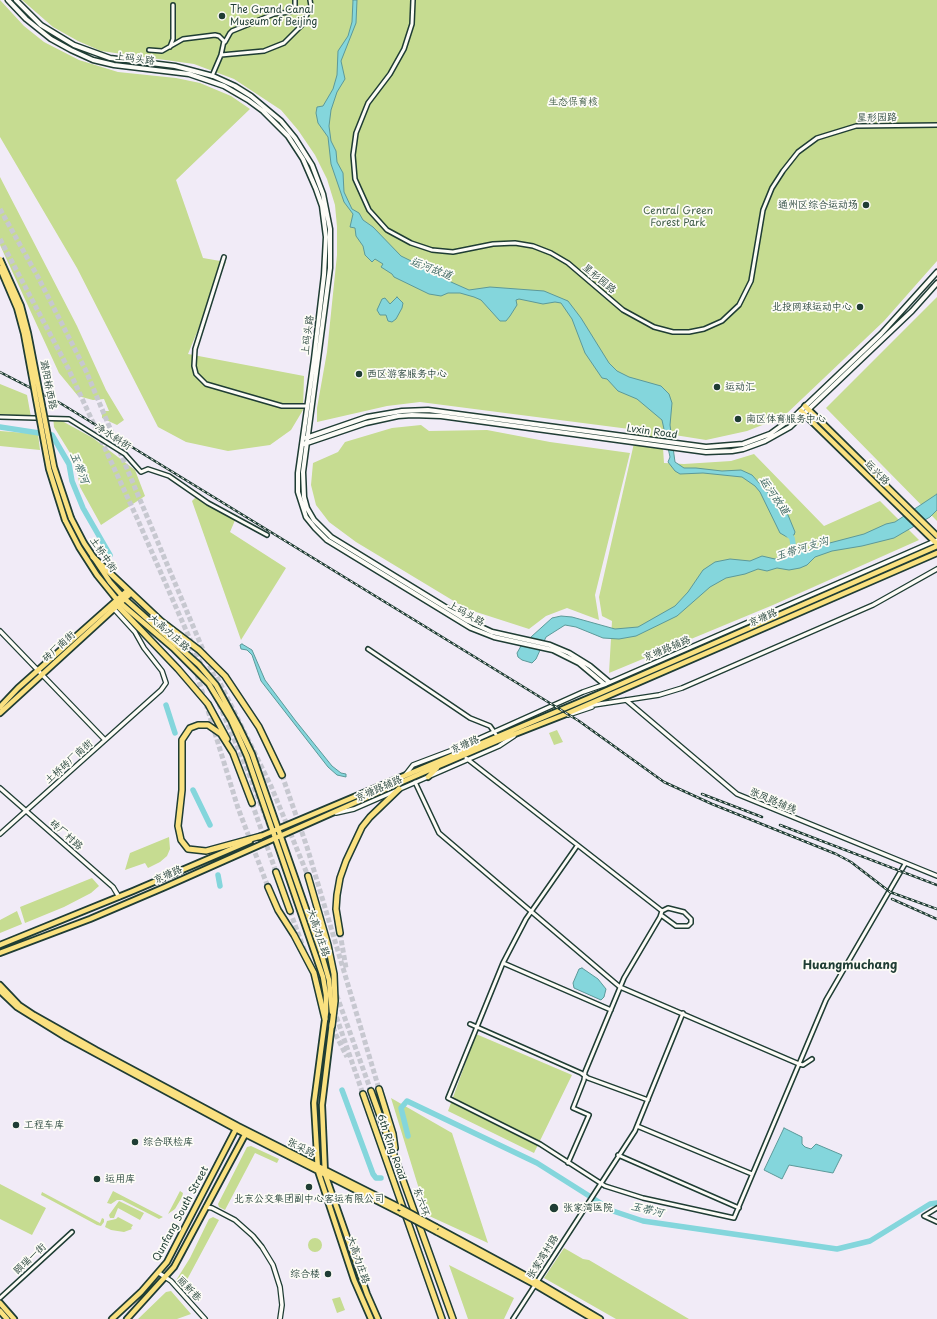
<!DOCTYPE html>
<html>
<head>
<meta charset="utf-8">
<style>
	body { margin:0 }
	canvas { display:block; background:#f1ebf7 }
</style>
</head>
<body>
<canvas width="937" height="1319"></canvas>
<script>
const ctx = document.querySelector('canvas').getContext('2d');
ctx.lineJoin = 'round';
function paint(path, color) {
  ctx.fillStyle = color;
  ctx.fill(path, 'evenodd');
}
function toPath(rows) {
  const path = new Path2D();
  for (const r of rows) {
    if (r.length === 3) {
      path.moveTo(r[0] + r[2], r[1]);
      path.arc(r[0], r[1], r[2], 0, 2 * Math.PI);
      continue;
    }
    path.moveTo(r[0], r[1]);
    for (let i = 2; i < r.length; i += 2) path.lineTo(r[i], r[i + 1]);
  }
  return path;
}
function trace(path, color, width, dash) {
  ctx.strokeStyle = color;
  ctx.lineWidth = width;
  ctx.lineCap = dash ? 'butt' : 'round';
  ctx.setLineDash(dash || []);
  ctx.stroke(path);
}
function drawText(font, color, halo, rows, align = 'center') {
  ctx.font = font + ' "Playpen Sans","LXGW WenKai TC",sans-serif';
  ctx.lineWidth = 3.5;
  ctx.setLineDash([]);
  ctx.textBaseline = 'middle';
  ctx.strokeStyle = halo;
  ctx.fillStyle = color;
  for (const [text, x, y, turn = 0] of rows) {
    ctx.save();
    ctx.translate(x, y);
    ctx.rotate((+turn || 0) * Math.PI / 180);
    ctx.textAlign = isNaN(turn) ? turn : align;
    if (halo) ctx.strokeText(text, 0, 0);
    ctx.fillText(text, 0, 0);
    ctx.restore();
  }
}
const green = toPath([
	[0,0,24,26,44,42,79,60,118,72,176,78,200,83,231,96,250,109,176,180,203,258,226,262,188,354,304,376,303,410,291,430,270,445,228,451,186,442,158,427,77,268,0,137],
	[22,0,937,0,937,261,884,321,783,417,747,431,706,440,662,433,664,463,684,464,731,461,754,454,824,526,880,501,919,540,773,605,609,673,612,621,602,616,599,597,637,430,420,402,387,406,317,422,317,408,327,352,337,255,337,227,335,205,327,179,315,155,298,130,281,110,234,79,194,64,101,51,78,41,53,27],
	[0,177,77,326,106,390,124,420,117,425,102,418,102,411,109,411,104,399,93,400,78,396,59,373,0,245],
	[937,297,937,521,826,408],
	[0,384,27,395,31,417,0,414],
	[53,416,93,438,135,470,145,496,101,525,80,487,75,461,54,427],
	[421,425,429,431,487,430,550,442,630,453,595,595,599,620,567,608,546,616,529,629,467,609,356,542,329,522,316,505,311,485,313,463,338,452,345,442,392,428],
	[0,431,38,434,40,450,0,446],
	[196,497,236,518,230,532,286,568,241,640,192,501],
	[557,730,563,742,554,745,549,733],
	[169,837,170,849,167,856,160,862,148,868,145,863,125,870,130,853],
	[92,878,99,886,91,893,64,907,25,923,20,907],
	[17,911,22,924,0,933,0,920],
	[476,1034,572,1075,534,1153,448,1111],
	[391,1098,452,1133,488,1243,427,1215],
	[251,1146,279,1159,277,1163,255,1153,225,1210,219,1207,218,1204,247,1147],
	[0,1184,46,1208,32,1235,0,1219],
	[113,1191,163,1217,159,1219,122,1200,117,1200,111,1204,107,1203],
	[180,1191,183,1193,182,1197,175,1209,168,1214],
	[42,1192,100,1223,102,1218,104,1219,104,1222,101,1226,97,1225,45,1197,41,1195],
	[119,1201,144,1213,140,1220,118,1208,114,1218,110,1218,109,1215],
	[118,1217,133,1225,131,1228,132,1229,124,1232,111,1230,105,1227,107,1221,116,1219],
	[213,1217,219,1220,182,1289,175,1282,190,1258,209,1219],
	[315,1245,7],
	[564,1248,583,1259,589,1260,689,1319,616,1319,544,1278],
	[449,1265,514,1298,504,1319,468,1319],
	[171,1291,191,1314,177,1319,138,1319,166,1292],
	[340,1297,345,1310,337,1313,332,1299]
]);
const water = toPath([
	[353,0,357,0,356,23,341,61,345,79,337,92,331,110,329,126,331,141,336,151,337,162,343,173,344,192,352,209,359,213,363,220,373,227,401,256,446,278,451,282,469,290,490,287,544,291,568,301,581,318,609,363,617,371,629,377,661,386,669,394,672,403,670,425,675,462,684,468,696,468,722,471,741,470,752,475,788,515,795,532,794,535,787,537,780,533,760,492,755,486,742,477,703,473,680,474,675,471,668,462,670,457,662,420,637,399,618,391,607,379,602,378,585,353,572,319,561,303,555,302,543,304,519,299,516,300,517,305,510,316,506,321,500,321,481,300,474,297,460,293,448,293,441,296,429,294,394,277,392,274,381,267,383,264,375,259,372,262,365,255,363,246,356,236,355,228,350,227,353,214,344,202,331,164,328,137,318,123,316,113,317,107,323,106,333,89,337,75,338,51,348,36,352,22,353,0],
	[397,297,403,303,402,308,396,319,392,322,388,321,386,315,380,315,377,310,382,299,385,298,390,304,397,297],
	[937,494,937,510,930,517,894,538,862,546,832,551,815,557,807,565,800,568,789,570,777,568,767,571,758,569,745,574,726,578,710,587,677,616,636,636,619,639,603,638,576,627,565,625,546,637,536,659,532,663,522,660,518,657,517,653,521,646,552,618,561,616,572,617,615,629,638,627,675,606,688,592,703,570,715,562,730,559,750,561,762,556,775,559,797,550,808,552,822,545,864,534,886,524,895,522,937,494],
	[242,644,252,650,265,680,295,720,332,766,341,773,346,774,346,777,337,775,328,767,261,681,252,655,247,650,241,649,240,645,242,644],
	[582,968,598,979,606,989,604,997,601,1000,574,988,573,983,579,969,582,968],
	[784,1128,802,1137,802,1144,805,1147,811,1149,816,1144,842,1155,833,1173,789,1165,782,1179,764,1170,784,1128]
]);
const river = toPath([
	[0,427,52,435,69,464,72,481,83,508,110,555],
	[785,531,792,538,793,544],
	[166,705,175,733],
	[193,790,210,825],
	[218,875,220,886],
	[342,1090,373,1174,376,1178,381,1178],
	[408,1136,401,1108,407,1101,537,1163,613,1211,643,1221,837,1249,870,1241,930,1204,937,1203]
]);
const motorwayTunnel = toPath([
	[0,209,38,277,86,371,219,688],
	[0,239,68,368,137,518,210,685],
	[186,639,238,808,268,887],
	[217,677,271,786,308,876],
	[216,697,247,769,271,831],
	[282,775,307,847,379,1089],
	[263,796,275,827],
	[252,803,276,872],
	[290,911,306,955],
	[340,933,346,968],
	[329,974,371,1091],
	[320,992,336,1035,347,1057],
	[334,1010,363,1094]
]);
const minor = toPath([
	[413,0,412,24,404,49,390,74,368,103,356,133,353,155,355,179,369,210,387,230,411,243,432,250,453,252,493,244,515,243,533,246,551,253,568,263,623,310,654,327,673,332,689,332,704,329,722,321,739,305,751,281,763,210,772,188,783,171,798,152,817,138,856,126,937,125],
	[225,42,230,33,232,31,274,14,290,12,295,8,295,0],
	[170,47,173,39,173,5],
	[149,50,162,51,183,39,215,35,219,36,224,41,221,55],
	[212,76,221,55,264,51,284,43,302,25,311,6,310,0],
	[224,257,195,349,194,366,196,374,206,384,282,406,306,406],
	[0,417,69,419,125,454,141,472,148,469,169,476,208,503,267,535],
	[368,649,470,718,490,726,497,736],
	[466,758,662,911],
	[415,782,439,833,614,982,620,987,799,1064,803,1065,812,1059],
	[577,846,526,919,503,963,448,1098,540,1144,605,1186,643,1198,734,1218,826,1000,905,864],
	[661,915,676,926,688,926,691,923,691,919,684,912,668,908,662,911],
	[503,963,611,1010],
	[470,1024,581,1073,588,1078,648,1100],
	[637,1126,752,1174],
	[618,1155,739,1208],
	[568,1163,589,1115,573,1108,584,1080,585,1072,624,978,660,917,662,911],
	[937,1208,924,1216,937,1222],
	[0,1298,72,1232],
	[513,1319,635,1131,683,1013]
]);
const tertiary = toPath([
	[0,631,105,740],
	[626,700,737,794,937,876],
	[587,706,659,695,682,688,873,605,937,569],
	[568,715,592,707],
	[406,774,413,765,458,748,583,692,606,684,937,540],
	[0,788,113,887,119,897],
	[336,813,354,809,499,746,514,736],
	[0,834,161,690,166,683,162,671,144,648,135,632,114,609],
	[206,1207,212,1208,235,1220,253,1236,262,1247,273,1265,280,1287,282,1305,280,1319],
	[159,1273,171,1281,205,1319]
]);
const secondary = toPath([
	[8,0,26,19,51,39,71,50,93,60,114,65,189,74,224,86,248,100,263,111,288,136,303,159,316,189,322,206,326,237,324,275,314,359,298,473,298,492,306,517,315,528,327,540,471,628,494,637,553,650,579,663,604,684],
	[16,0,41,25,74,45,110,58,175,66,213,76,235,86,251,96,281,121,295,138,312,165,323,194,330,229,330,268,303,472,304,497,307,508,314,520,331,537,468,621,492,632,550,645,569,653,590,666,609,682],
	[306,438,367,417,402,411,428,410,706,447,743,444,770,434,796,415,881,334,937,272],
	[304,444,366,423,398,416,412,415,441,416,706,452,732,451,743,449,765,441,790,427,912,311,937,283]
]);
const primary = toPath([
	[805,406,937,536],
	[801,411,937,544],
	[71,518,84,543,110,582,125,599,199,665,216,685,239,727,252,754,321,952,329,980,332,1012],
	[65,520,79,547,97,575,118,601,173,648,209,684,231,720,247,756,323,977,326,995,326,1012,314,1103,318,1171,354,1280,371,1319],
	[0,707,18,688,127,591],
	[0,713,130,594],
	[0,985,19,1005,34,1015,96,1050,238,1126,399,1207],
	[0,991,17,1007,67,1038,245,1134,401,1213],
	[332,1023,322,1105,325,1174,367,1294,378,1319],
	[436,1227,534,1280,600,1319],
	[437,1232,532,1283,593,1319],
	[0,1303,14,1319],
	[0,1311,7,1319],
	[112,1319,141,1292,167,1262,237,1127],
	[127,1319,174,1267,247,1131]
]);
const trunk = toPath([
	[428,777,437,768],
	[259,837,589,698,937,546],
	[0,945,133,891,250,841],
	[0,953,90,919,165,887,413,777,497,741,566,714,937,553]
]);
const motorway = toPath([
	[93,557,161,621,199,650,225,676,259,727,282,775],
	[118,601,118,606,178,669,208,704,227,739],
	[252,803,233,753,221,734,208,725,198,725,190,728,182,740,182,790,178,826,181,840,188,849,206,851,261,836],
	[276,872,290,911],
	[308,876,328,945,334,974,335,1001,332,1026],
	[268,887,278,910,294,935,314,973,325,1019],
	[340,933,336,909,337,895,340,878,346,861,362,827,370,817,399,789],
	[379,1089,393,1134,395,1148],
	[371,1091,453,1319],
	[363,1094,442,1319]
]);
const rail = toPath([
	[0,372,60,403,483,662,579,721,664,782,712,804,836,854,851,862,890,892,937,909],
	[702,794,762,817],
	[780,825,937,885],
	[892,899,937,919]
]);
const primaryBridge = toPath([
	[0,259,21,306,28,333,54,467,71,518],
	[0,268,17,308,24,334,49,469,65,520],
	[399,1207,436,1227],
	[401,1213,437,1232]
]);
const markers = [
	[222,16,4,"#1f3d34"],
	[866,205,4,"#1f3d34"],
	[860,307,4,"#1f3d34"],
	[359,374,4,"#1f3d34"],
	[717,387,4,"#1f3d34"],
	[738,419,4,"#1f3d34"],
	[16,1125,4,"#1f3d34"],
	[135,1142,4,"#1f3d34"],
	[97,1179,4,"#1f3d34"],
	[309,1187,4,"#1f3d34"],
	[554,1208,5,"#1f3d34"],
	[328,1274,4,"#1f3d34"]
];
const poiNames = [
	["The Grand Canal",230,10],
	["Museum of Beijing",230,22],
	["通州区综合运动场",858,205,"right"],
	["北投网球运动中心",852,307,"right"],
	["西区游客服务中心",367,374],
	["运动汇",725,387],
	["南区体育服务中心",746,419],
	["工程车库",24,1125],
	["综合联检库",143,1142],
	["运用库",105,1179],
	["北京公交集团副中心客运有限公司",309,1199,"center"],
	["张家湾医院",563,1208],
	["综合楼",320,1274,"right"]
];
const streetNames = [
	["上码头路",135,59,7],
	["星形园路",877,118,-1],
	["星形园路",599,279,40],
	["上码头路",308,335,-83],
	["潞阳桥西路",48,385,79],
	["Lvxin Road",652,432,8],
	["净水斜街",113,437,32],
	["运兴路",877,473,45],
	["土桥中街",103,555,56],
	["上码头路",466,614,29],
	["京塘路",763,618,-23],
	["大高力庄路",169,633,41],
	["砖厂南街",59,647,-42],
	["京塘路辅路",667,649,-23],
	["京塘路",465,745,-24],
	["土桥砖厂南街",69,762,-42],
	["京塘路辅路",379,789,-24],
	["张凤路辅线",773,801,23],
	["砖厂村路",66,835,41],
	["京塘路",168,875,-24],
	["大高力庄路",318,933,71],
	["6th Ring Road",391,1147,71],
	["张采路",301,1148,27],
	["东六环",421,1202,71],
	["Qunfang South Street",181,1214,-62],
	["张家湾村路",543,1257,-58],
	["颐瑞一街",30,1259,-43],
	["大高力庄路",358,1260,71],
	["丽新巷",189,1289,47]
];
const parkNames = [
	["生态保育核",573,102],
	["Central Green",678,211],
	["Forest Park",678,223]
];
const waterNames = [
	["运河故道",431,269,21],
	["玉带河",79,468,68],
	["运河故道",774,496,55],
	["玉带河支沟",802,549,-17],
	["玉带河",647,1210,13]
];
const quarterNames = [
	["Huangmuchang",850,966]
];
paint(green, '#c6dc91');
paint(water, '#84d6dc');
trace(water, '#5c9999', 1);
trace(river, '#84d6dc', 5.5);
trace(motorwayTunnel, '#c7c8d0', 5, [5, 2.5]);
trace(minor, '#1f3d34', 6);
trace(tertiary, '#1f3d34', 6);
trace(secondary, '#1f3d34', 7);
trace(primary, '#1f3d34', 8);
trace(trunk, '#1f3d34', 8);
trace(motorway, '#1f3d34', 8);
trace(minor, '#fdfcf7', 3);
trace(tertiary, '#fdfcf7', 3.5);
trace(secondary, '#fdfcf7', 4);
trace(primary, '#fae180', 4.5);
trace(trunk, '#fae180', 4.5);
trace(motorway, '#fae180', 5);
trace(rail, '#1f3d34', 2.5);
trace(rail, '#fdfcf7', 1, [3]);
trace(primaryBridge, '#1f3d34', 8, []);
trace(primaryBridge, '#fae180', 4.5);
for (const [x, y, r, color] of markers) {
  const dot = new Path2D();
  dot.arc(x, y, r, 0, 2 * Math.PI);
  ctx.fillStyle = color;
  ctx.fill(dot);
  trace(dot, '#fdfcf7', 1.5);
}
drawText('10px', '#1f3d34', '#fdfcf7', poiNames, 'left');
drawText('10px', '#1f3d34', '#fdfcf7', streetNames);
drawText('10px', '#405d47', '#fdfcf7', parkNames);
drawText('italic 11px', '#38635e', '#fdfcf7', waterNames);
drawText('bold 12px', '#1f3d34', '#fdfcf7', quarterNames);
</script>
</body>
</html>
